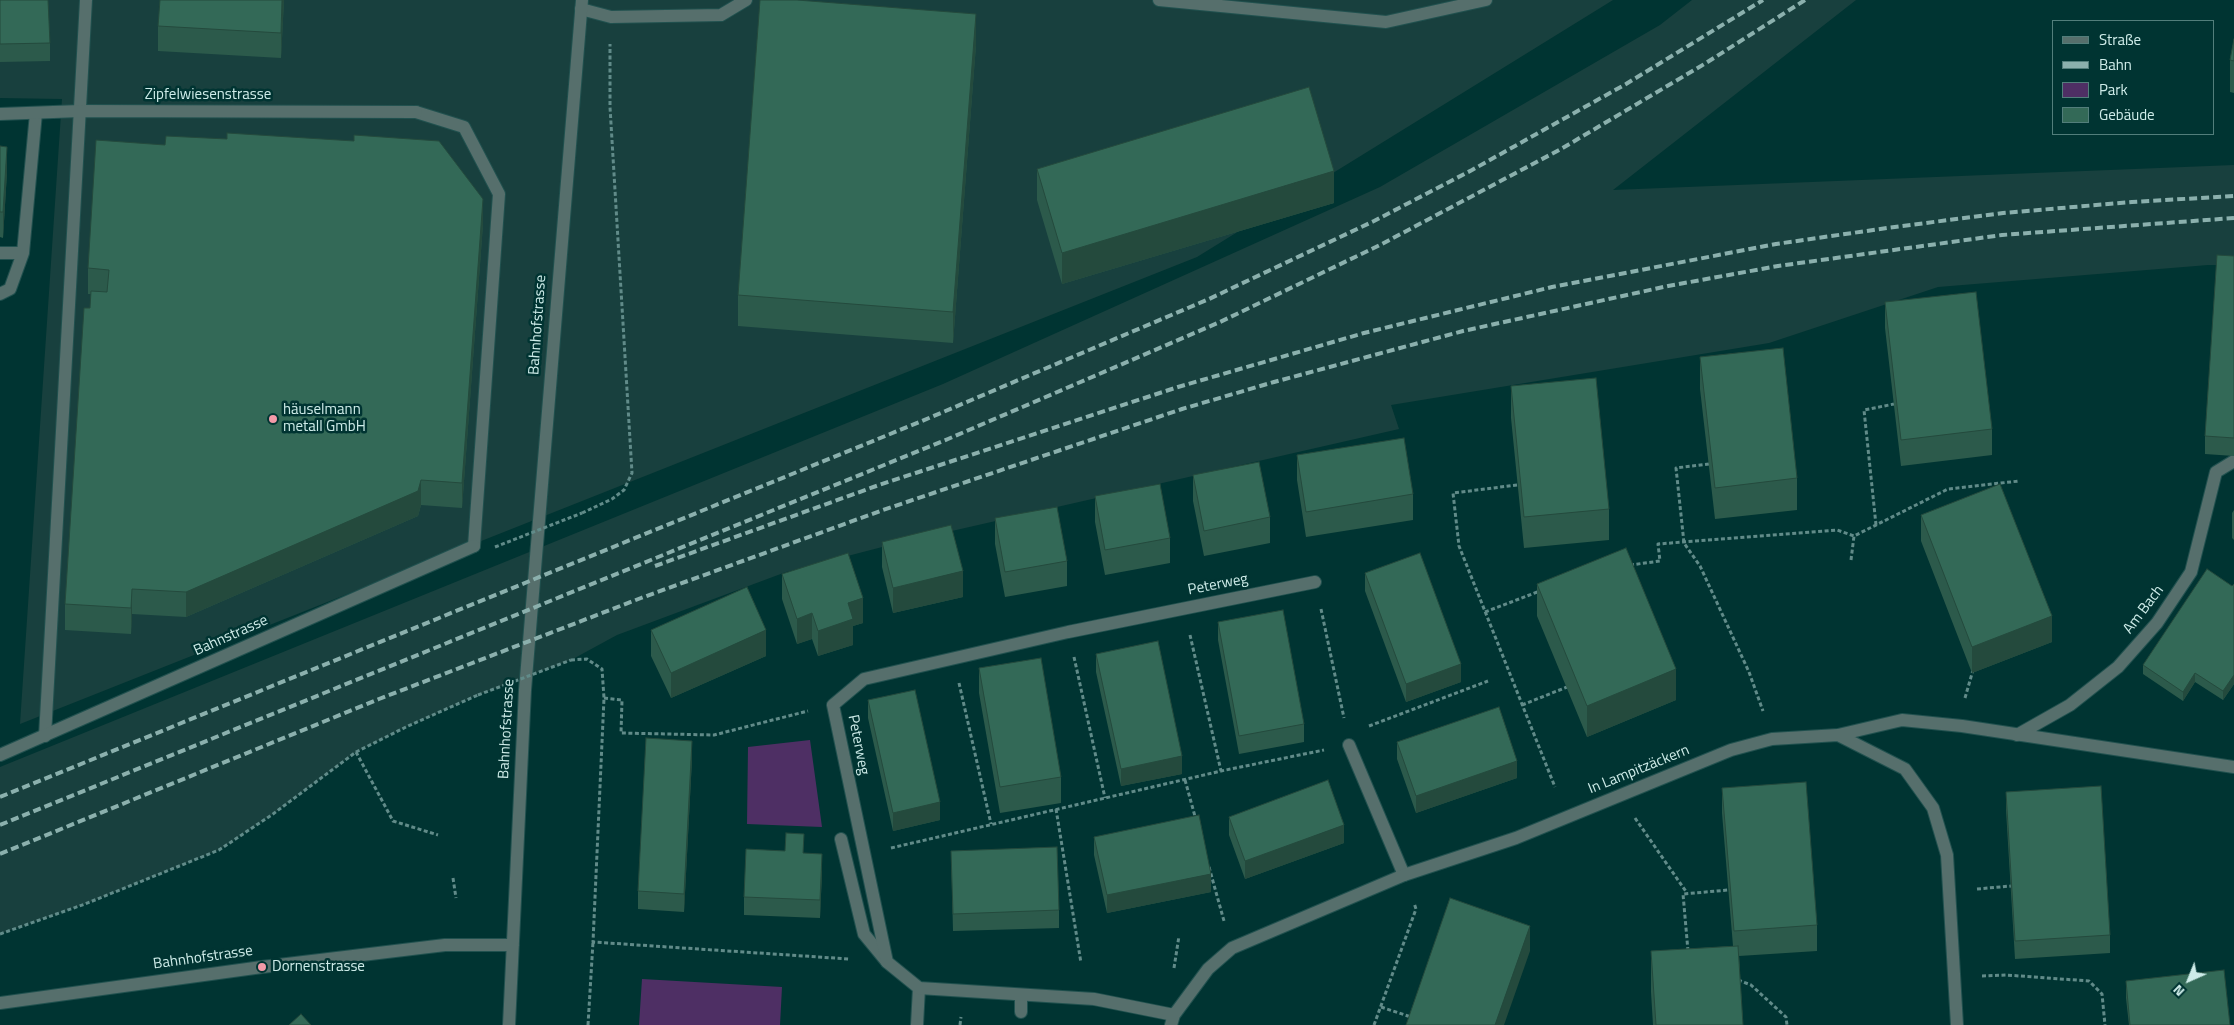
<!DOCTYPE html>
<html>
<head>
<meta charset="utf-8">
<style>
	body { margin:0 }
	#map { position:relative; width:2234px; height:1025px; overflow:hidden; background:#003432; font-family:"Titillium Web",sans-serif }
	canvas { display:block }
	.legend { position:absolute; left:2052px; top:20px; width:162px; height:115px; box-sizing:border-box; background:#003432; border:1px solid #527e7b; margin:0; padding:6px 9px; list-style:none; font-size:15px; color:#ceece9 }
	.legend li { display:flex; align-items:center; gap:10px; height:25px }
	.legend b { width:25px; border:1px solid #527e7b }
	.north { position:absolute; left:2164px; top:955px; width:50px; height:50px; -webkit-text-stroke:4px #003432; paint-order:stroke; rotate:224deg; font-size:14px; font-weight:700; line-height:20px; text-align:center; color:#ceece9 }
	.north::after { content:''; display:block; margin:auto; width:18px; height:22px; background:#ceece9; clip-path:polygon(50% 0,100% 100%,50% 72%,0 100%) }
</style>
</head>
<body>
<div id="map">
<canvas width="2234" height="1025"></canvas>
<ul class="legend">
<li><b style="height:6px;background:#566f6c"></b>Straße</li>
<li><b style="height:6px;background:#8bb0ad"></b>Bahn</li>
<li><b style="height:14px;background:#4e2f64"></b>Park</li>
<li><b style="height:14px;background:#336957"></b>Gebäude</li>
</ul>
<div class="north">N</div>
</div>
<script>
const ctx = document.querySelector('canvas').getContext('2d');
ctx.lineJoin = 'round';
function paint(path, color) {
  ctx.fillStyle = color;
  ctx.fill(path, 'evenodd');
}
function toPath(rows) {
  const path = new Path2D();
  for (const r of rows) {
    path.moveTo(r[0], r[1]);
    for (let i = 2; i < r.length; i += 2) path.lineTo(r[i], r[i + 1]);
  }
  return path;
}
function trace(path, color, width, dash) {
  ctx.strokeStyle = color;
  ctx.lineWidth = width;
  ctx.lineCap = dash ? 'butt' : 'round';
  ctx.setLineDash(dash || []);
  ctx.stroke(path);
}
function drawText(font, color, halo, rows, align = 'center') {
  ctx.font = font + ' "Titillium Web",sans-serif';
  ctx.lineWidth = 5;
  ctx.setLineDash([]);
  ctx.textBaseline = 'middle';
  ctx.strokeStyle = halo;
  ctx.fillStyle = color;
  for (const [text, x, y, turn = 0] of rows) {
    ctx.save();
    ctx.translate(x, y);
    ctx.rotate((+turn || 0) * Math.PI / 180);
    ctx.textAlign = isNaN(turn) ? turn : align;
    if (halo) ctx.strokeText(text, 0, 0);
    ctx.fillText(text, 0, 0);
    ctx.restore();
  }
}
const built = toPath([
	[0,0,1613,0,1197,257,20,724,62,99,0,98],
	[1692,0,1856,0,1613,190,2234,165,2234,265,2208,265,1938,287,1769,343,1391,405,1399,429,886,546,786,572,617,635,571,660,478,695,408,726,356,752,273,814,219,850,85,904,0,934,0,767,943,384,1380,187,1660,25]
]);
const green = toPath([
	[810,740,822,827,747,824,748,747],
	[642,979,782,987,780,1025,639,1025]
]);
const path = toPath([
	[1709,464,1676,468,1684,543,1700,566,1749,672,1763,711],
	[1517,485,1453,493,1459,546,1555,787],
	[582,513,612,499,624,490,632,473,610,107,610,44],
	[1876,525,1864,410,1894,404],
	[1851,560,1854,536],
	[1630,565,1660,561,1658,544,1837,530,1854,536,1948,489,2019,481],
	[1321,609,1344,718],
	[1485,612,1540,591],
	[1190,635,1221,771],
	[1074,657,1105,798],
	[571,660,587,659,602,669,604,698,593,942,849,959],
	[959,683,991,824],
	[604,698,622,700,621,733,714,735,808,711],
	[1965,698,1973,670],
	[1522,705,1567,687],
	[1369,726,1488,681],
	[356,752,393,821,438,835],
	[1185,780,1196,820],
	[1056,809,1081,963],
	[1635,818,1687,893],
	[891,848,1221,771,1324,750],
	[1209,867,1224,921],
	[453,878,456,898],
	[1977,889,2011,886],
	[0,934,85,904,219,850,273,814,356,752,408,726,478,695],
	[1688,951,1683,894,1728,890],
	[1174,968,1179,936],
	[1982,976,2006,975,2089,981,2102,994,2105,1025],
	[1738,980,1751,985,1786,1017,1787,1025],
	[1381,1007,1411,1017],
	[588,1025,593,942],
	[960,1025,961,1017],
	[1374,1025,1416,909,1414,903]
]);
const service = toPath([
	[1159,0,1386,22,1486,0],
	[581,9,611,17,721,15,746,0],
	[416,112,464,127,499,194,474,546],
	[0,253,23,253,36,113],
	[0,294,10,289,23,253],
	[2017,735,2070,705,2118,667,2157,623,2191,572,2216,472,2234,461],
	[45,736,86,0],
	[1349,745,1404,875],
	[841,839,864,934,887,962],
	[1021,1012,1021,996],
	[917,1025,919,988]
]);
const minor = toPath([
	[0,114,80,111,416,112],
	[1838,735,1902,720,1962,726,2234,767],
	[0,755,474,546],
	[1174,1015,1094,999,919,988,887,962,833,705,864,679,1068,632,1315,582],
	[1171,1025,1174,1015,1208,969,1232,948,1404,875,1516,838,1731,750,1772,739,1838,735,1905,769,1933,808,1947,855,1957,1025]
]);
const tertiary = toPath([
	[0,1003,262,967,445,945,513,945],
	[509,1025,525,690,582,0]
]);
const rail = toPath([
	[655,566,879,485,1178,387,1364,333,1552,287,1776,244,1887,228,2003,213,2132,202,2234,196],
	[0,797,922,421,1209,299,1374,221,1472,170,1626,84,1763,0],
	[0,825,948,439,1220,322,1380,245,1561,149,1706,63,1805,0],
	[0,854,379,699,641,598,883,510,1182,409,1274,382,1463,331,1668,286,1778,266,2002,235,2234,218]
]);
const pathBridge = toPath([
	[495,547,582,513],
	[478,695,571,660]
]);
const wall = toPath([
	[0,0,50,43,50,61,0,62],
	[284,0,281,58,158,51,158,26],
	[2234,39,2234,93,2230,92,2230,60],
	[976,45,953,343,738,326,738,295],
	[0,146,7,172,3,238,0,237],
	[1037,169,1334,203,1062,284,1037,200],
	[483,224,462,508,421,505,418,516,186,617,132,614,131,634,65,630,65,604,90,308,91,294,88,294,88,268],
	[2234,256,2234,456,2205,454,2205,436],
	[1885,302,1992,429,1992,455,1901,466,1885,328],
	[1700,357,1797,478,1797,510,1715,519,1700,389],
	[1511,386,1609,509,1609,540,1524,548,1511,418],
	[1297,455,1413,494,1413,520,1306,537,1297,480],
	[1193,475,1270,517,1270,543,1204,556,1193,501],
	[1095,496,1170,538,1170,563,1105,575,1095,522],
	[2234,510,2234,540,2232,538,2232,513],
	[1921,515,2052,642,1972,673,1921,541],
	[995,518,1067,561,1067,586,1005,597,995,544],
	[882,542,963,597,893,613,882,567],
	[1365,573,1461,682,1406,702,1365,591],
	[782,574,863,623,853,626,853,645,818,656,812,639,797,644,782,599],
	[1537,584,1676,700,1587,737,1537,616],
	[2234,584,2234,684,2223,700,2195,682,2183,701,2143,674,2143,665,2232,586],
	[1218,622,1304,724,1304,742,1239,754,1218,640],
	[651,630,766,656,671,698,651,656],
	[1096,654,1182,774,1121,786,1096,672],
	[979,668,1061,777,1061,803,1000,813,979,693],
	[868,700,940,820,893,831,868,718],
	[1397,742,1517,778,1416,813,1397,759],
	[692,759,684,912,638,909,638,891],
	[1722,788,1817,925,1817,951,1739,956,1743,1025,1653,1025,1651,992,1651,951,1733,946,1722,813],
	[2006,792,2110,935,2110,953,2015,959,2006,810],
	[1229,817,1344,843,1245,879,1229,835],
	[1094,837,1211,892,1107,913,1094,855],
	[951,851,1059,910,1059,928,953,931],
	[804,853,822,872,820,918,744,915,744,897],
	[2126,981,2230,1025,2129,1025,2126,998]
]);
const shadedWall = toPath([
	[282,0,284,0,281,58,281,33],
	[976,14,976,45,953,343,953,312],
	[7,147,7,172,3,238,3,212],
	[1334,171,1334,203,1062,284,1062,253],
	[483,199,483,224,462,508,462,483],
	[421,480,421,505,418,516,186,617,186,592],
	[963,571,963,597,893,613,893,588],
	[132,589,132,614,131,634,131,608],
	[863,598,863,623,853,626,853,645,818,656,818,631,848,603],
	[812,613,812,639,797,644,797,619],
	[2052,616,2052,642,1972,673,1972,647],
	[766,630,766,656,671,698,671,673],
	[1461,664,1461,682,1406,702,1406,684],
	[1676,669,1676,700,1587,737,1587,706],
	[2195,673,2195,682,2183,701,2183,692],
	[2234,675,2234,684,2223,700,2223,691],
	[692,741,692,759,684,912,684,894],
	[1182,756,1182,774,1121,786,1121,769],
	[1517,761,1517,778,1416,813,1416,796],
	[940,802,940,820,893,831,893,813],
	[1344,825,1344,843,1245,879,1245,861],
	[822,854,822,872,820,918,820,900],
	[1211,874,1211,892,1107,913,1107,895],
	[1530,926,1530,951,1504,1025,1495,1025]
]);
const building = toPath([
	[0,0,48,0,50,43,0,44,0,0],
	[160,0,282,0,281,33,158,26,160,0],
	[760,0,797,0,976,14,953,312,738,295,760,0],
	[2234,39,2234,61,2230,60,2234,39],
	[1309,87,1334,171,1062,253,1037,169,1309,87],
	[227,133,354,141,354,135,439,141,483,199,462,483,421,480,418,491,186,592,132,589,131,608,65,604,84,308,90,308,91,291,107,292,109,270,88,268,96,140,165,145,166,136,227,139,227,133],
	[0,146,7,147,3,212,0,212,0,146],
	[2217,255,2234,256,2234,438,2205,436,2217,255],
	[1976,292,1992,429,1901,440,1885,302,1976,292],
	[1783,348,1797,478,1715,488,1700,357,1783,348],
	[1596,378,1609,509,1524,517,1511,386,1596,378],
	[1404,438,1413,494,1306,512,1297,455,1404,438],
	[1259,462,1270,517,1204,531,1193,475,1259,462],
	[1160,484,1170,538,1105,550,1095,496,1160,484],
	[2000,484,2052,616,1972,647,1921,515,2000,484],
	[1057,507,1067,561,1005,572,995,518,1057,507],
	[951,525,963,571,893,588,882,542,951,525],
	[1626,548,1676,669,1587,706,1537,584,1626,548],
	[848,553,863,598,848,603,853,619,818,631,812,613,797,619,782,574,848,553],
	[1420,553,1461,664,1406,684,1365,573,1420,553],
	[2207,569,2232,586,2234,584,2234,675,2223,691,2195,673,2183,692,2143,665,2207,569],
	[747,587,766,630,671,673,651,630,747,587],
	[1283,610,1304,724,1239,736,1218,622,1283,610],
	[1158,641,1182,756,1121,769,1096,654,1158,641],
	[1041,658,1061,777,1000,787,979,668,1041,658],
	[915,690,940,802,893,813,868,700,915,690],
	[1499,707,1517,761,1416,796,1397,742,1499,707],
	[646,738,692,741,684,894,638,891,646,738],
	[1328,780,1344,825,1245,861,1229,817,1328,780],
	[1806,782,1817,925,1734,931,1722,788,1806,782],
	[2101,786,2110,935,2015,941,2006,792,2101,786],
	[1199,815,1211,874,1107,895,1094,837,1199,815],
	[786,833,804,834,803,853,822,854,820,900,744,897,746,849,785,851,786,833],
	[1057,847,1059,910,953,914,951,851,1057,847],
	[1450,898,1530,926,1495,1025,1406,1025,1450,898],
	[1738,946,1743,1025,1656,1025,1651,951,1738,946],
	[2224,970,2230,1025,2130,1025,2126,981,2224,970],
	[301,1014,311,1025,289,1025,301,1014]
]);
const markers = [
	[273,419,5,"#f39aa8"],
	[262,967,5,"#f39aa8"]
];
const streetNames = [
	["Zipfelwiesenstrasse",208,95],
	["Bahnhofstrasse",538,325,-86],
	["Peterweg",1218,585,-11],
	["Am Bach",2144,610,-53],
	["Bahnstrasse",231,636,-24],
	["Bahnhofstrasse",507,729,-87],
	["Peterweg",858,745,79],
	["In Lampitzäckern",1639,770,-22],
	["Bahnhofstrasse",203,958,-8]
];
const poiNames = [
	["häuselmann",283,410],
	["metall GmbH",283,427],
	["Dornenstrasse",272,967]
];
paint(built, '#18403e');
paint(green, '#4e2f64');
trace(service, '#21514f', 14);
trace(minor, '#21514f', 14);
trace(tertiary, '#21514f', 14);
trace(path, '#618b89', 3, [4, 2.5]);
trace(service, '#566f6c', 12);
trace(minor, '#566f6c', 12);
trace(tertiary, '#566f6c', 12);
trace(rail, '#8bb0ad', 4, [8, 4]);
trace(pathBridge, '#618b89', 3, [4, 2.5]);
paint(wall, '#2c5a4b');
paint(shadedWall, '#244a3d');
paint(building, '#336957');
trace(building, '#244a3d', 1);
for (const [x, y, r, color] of markers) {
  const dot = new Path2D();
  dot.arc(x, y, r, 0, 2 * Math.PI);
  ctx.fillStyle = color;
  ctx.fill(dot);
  trace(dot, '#003432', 2);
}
drawText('15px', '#ceece9', '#003432', streetNames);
drawText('15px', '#ceece9', '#003432', poiNames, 'left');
</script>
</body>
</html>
